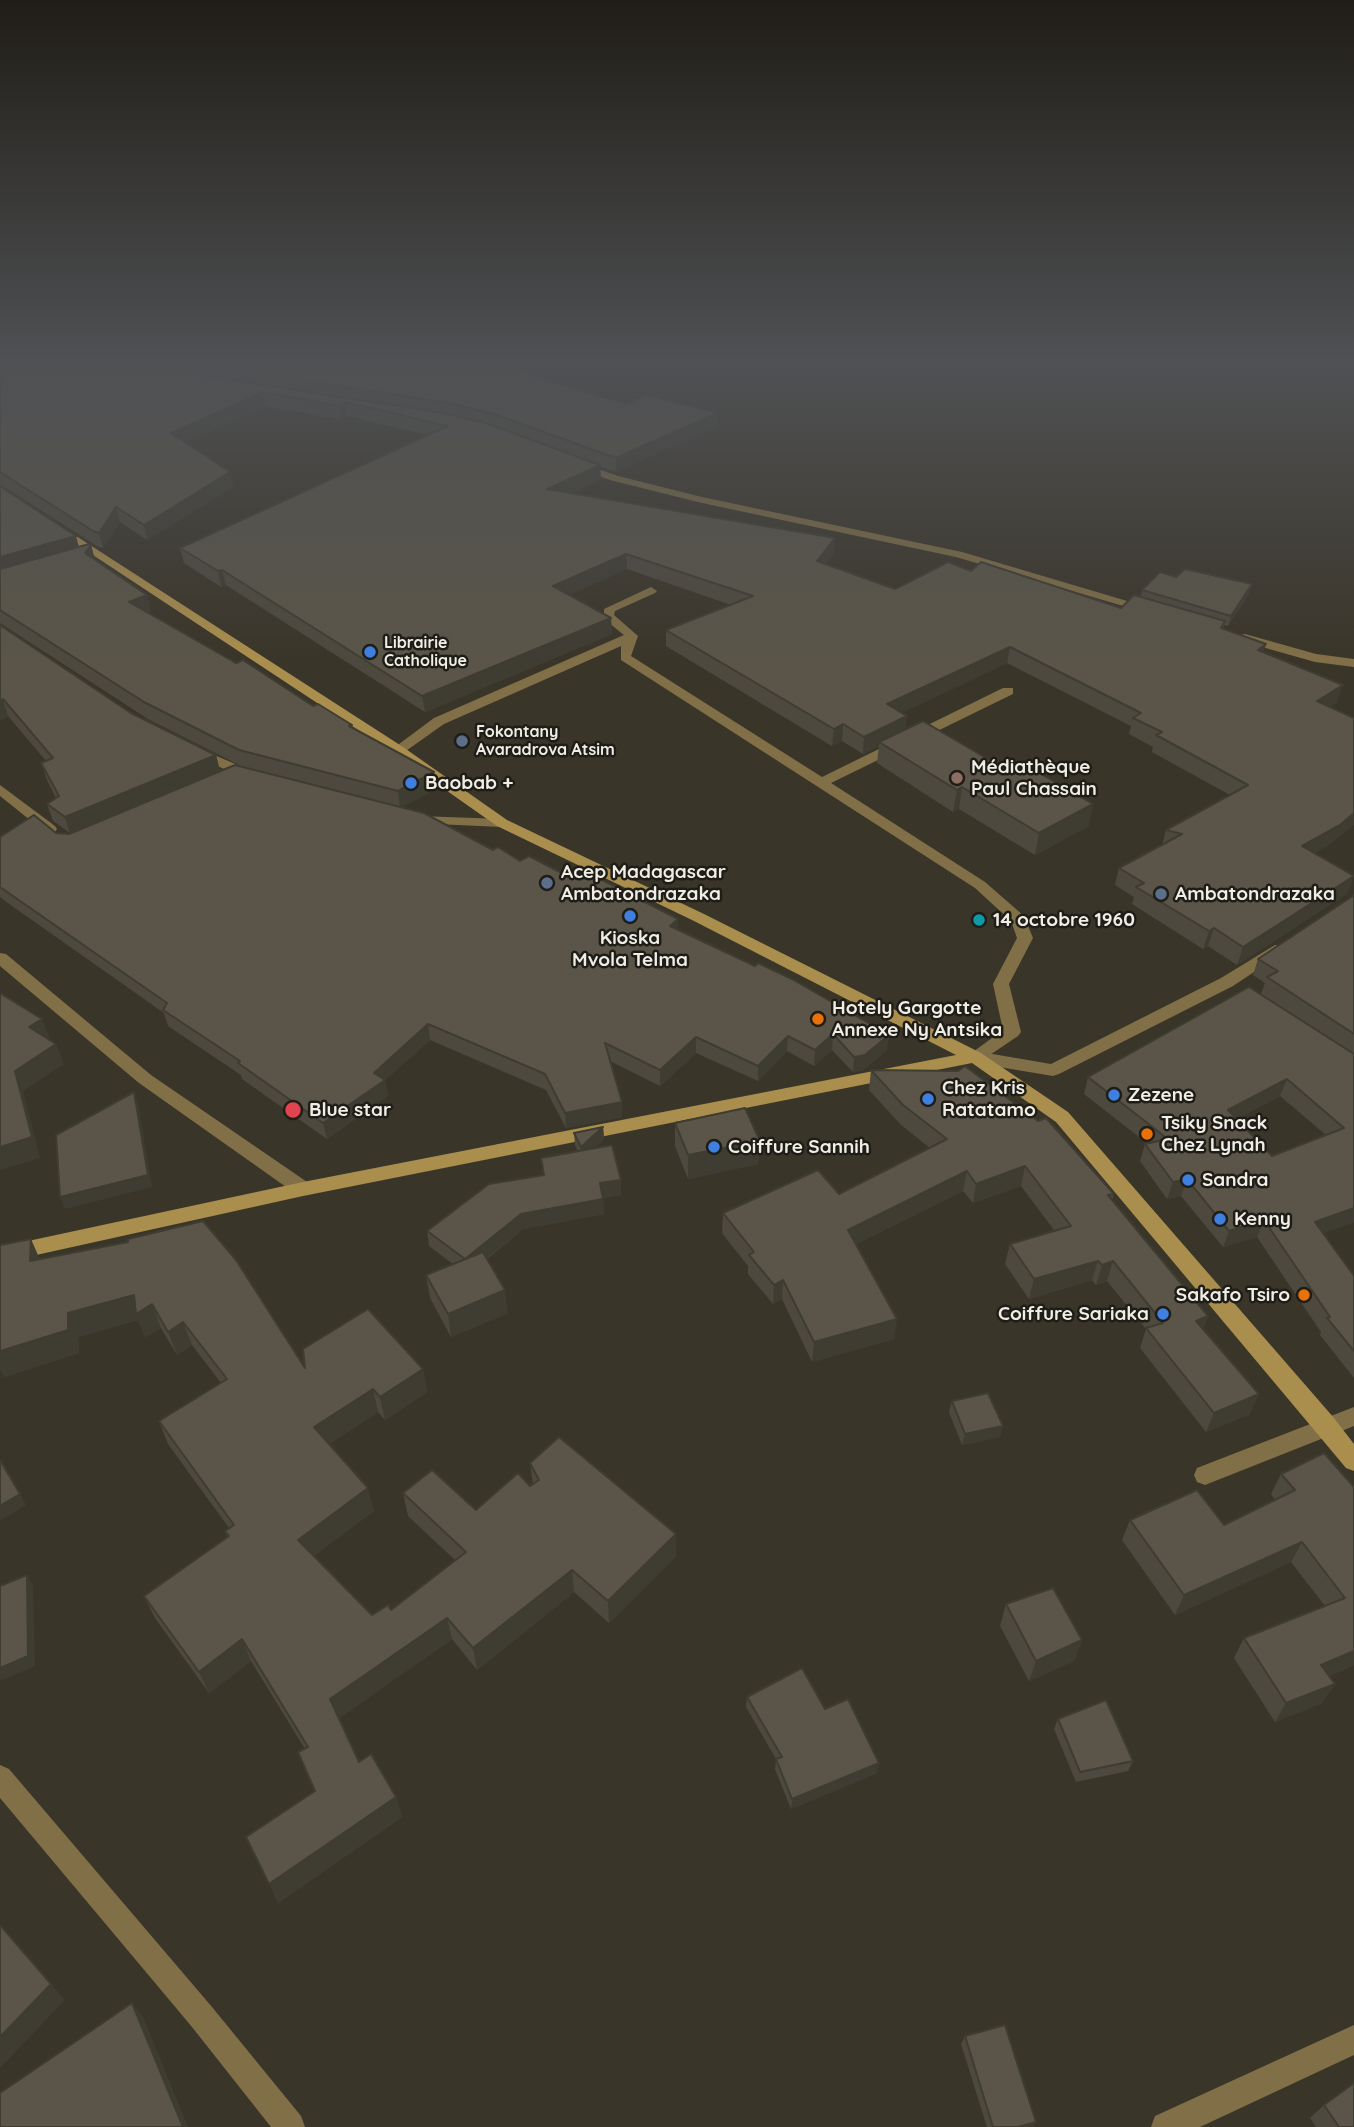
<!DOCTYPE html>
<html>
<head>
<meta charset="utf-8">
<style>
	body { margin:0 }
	canvas { display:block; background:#3a3529 }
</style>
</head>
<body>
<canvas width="1354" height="2127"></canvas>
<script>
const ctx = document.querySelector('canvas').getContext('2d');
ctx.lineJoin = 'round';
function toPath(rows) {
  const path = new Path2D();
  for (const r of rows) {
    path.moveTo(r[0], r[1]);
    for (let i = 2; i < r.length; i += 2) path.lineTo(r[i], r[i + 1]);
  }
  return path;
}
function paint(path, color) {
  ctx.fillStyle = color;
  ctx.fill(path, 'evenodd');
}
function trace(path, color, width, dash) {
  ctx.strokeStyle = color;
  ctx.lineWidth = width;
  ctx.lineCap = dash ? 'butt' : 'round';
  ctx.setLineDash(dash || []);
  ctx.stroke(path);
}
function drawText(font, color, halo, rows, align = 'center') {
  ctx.font = font + ' Quicksand,sans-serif';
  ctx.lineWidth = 5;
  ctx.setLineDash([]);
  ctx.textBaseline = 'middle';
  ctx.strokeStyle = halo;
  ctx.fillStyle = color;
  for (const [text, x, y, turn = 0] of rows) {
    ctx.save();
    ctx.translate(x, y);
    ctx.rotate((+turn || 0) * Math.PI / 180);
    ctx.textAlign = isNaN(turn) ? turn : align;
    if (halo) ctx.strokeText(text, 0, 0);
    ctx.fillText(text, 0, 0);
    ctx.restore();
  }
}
const lane = toPath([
	[651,587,657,591,655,593,615,611,614,615,638,636,631,656,822,777,1003,688,1013,688,1013,694,831,783,985,882,1024,916,1033,938,1009,984,1021,1032,1018,1036,981,1061,969,1061,966,1057,1003,1030,993,984,1017,938,1011,921,975,888,621,660,621,646,444,724,403,753,393,753,391,750,434,718,624,635,604,619,604,609,651,587]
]);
const street = toPath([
	[578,462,618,476,702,497,962,552,1154,609,1144,612,956,557,702,503,610,480,574,467,573,465,578,462],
	[1245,634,1316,654,1354,659,1354,667,1315,662,1241,641,1241,635,1245,634],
	[198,748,254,772,256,775,254,778,244,778,193,755,191,752,198,748],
	[0,785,55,826,57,829,55,832,45,832,0,796,0,785],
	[418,816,502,819,509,823,502,827,413,823,411,820,418,816],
	[1275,945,1281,946,1283,950,1281,954,1233,986,1059,1074,1053,1076,975,1063,966,1057,975,1051,1051,1064,1221,978,1275,945],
	[0,953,6,954,151,1075,310,1184,313,1189,310,1194,296,1194,139,1083,0,966,0,953],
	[1354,1407,1354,1426,1205,1485,1197,1482,1194,1475,1197,1468,1354,1407],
	[0,1765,9,1769,212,2007,301,2116,305,2127,271,2127,192,2027,0,1798,0,1765],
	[1354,2025,1354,2055,1200,2127,1151,2127,1155,2116,1354,2025]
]);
const secondary = toPath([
	[59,525,403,747,507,820,704,914,981,1053,1068,1112,1334,1418,1354,1444,1354,1471,1346,1468,1056,1122,972,1063,303,1196,0,1263,0,1247,303,1182,956,1055,692,920,497,826,393,753,55,530,54,528,59,525]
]);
const wall = toPath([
	[0,362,485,362,540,375,540,378,627,404,717,427,616,472,600,467,601,479,571,493,835,538,834,553,825,564,895,589,971,571,1121,608,1141,597,1142,590,1249,594,1228,626,1224,625,1223,629,1264,653,1337,702,1329,707,1333,842,1314,853,1348,893,1237,965,1208,946,1203,949,1132,904,1134,897,1115,885,1119,868,1162,845,1166,830,1230,795,1152,752,1153,747,1129,734,1131,726,1007,663,901,713,906,729,1089,826,1035,855,959,809,953,812,877,763,879,746,863,754,842,741,832,746,666,646,666,630,731,605,627,569,569,595,611,618,612,634,425,712,226,585,221,587,184,563,180,548,428,435,347,416,341,420,265,406,185,443,230,472,233,487,147,540,120,522,103,548,97,546,1,485,0,485],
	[0,486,79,546,91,545,95,560,151,611,148,612,313,706,352,728,436,789,402,807,520,861,573,879,678,929,887,1050,863,1070,853,1072,832,1050,814,1066,787,1051,758,1081,696,1053,660,1086,610,1061,622,1102,622,1117,566,1128,546,1090,430,1040,385,1080,388,1096,327,1139,242,1079,241,1075,168,1026,164,1013,5,901,0,897,0,837,56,833,70,833,53,821,47,804,56,798,47,780,41,763,46,761,8,716,0,720,0,625,131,713,216,755,220,771,290,779,243,767,148,719,0,623],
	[1354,895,1354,1222,1324,1233,1354,1276,1354,1378,1320,1335,1321,1332,1257,1237,1223,1247,1181,1196,1167,1199,1140,1161,1145,1144,1148,1144,1084,1094,1088,1077,1261,994,1265,983,1253,975,1258,959],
	[1280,1096,1326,1135,1272,1156,1237,1119],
	[871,1070,1114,1194,1112,1200,1208,1316,1203,1329,1250,1414,1206,1432,1140,1348,1146,1329,1107,1281,1096,1285,1092,1280,1029,1299,1005,1264,1010,1244,1054,1230,1021,1186,973,1203,963,1191,856,1244,894,1339,812,1362,782,1299,773,1304,748,1274,748,1266,722,1233,723,1213,839,1194,930,1148,901,1125,869,1090],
	[675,1123,760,1141,758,1164,688,1179,675,1146],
	[603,1127,604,1139,594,1148,621,1180,621,1195,603,1198,604,1214,523,1229,487,1259,508,1313,451,1337,430,1298,426,1275,453,1264,429,1246,427,1231,543,1175,541,1158,578,1151,575,1145,574,1133],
	[40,1259,305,1368,423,1369,427,1392,385,1420,378,1412,329,1444,374,1511,313,1556,372,1615,391,1610,455,1560,408,1516,403,1493,476,1510,533,1485,530,1463,676,1534,676,1556,609,1623,574,1592,477,1670,452,1639,339,1718,359,1762,396,1797,402,1817,278,1903,314,1791,298,1752,305,1749,251,1661,209,1693,155,1618,144,1596,227,1537,225,1531,229,1528,168,1444,159,1421,221,1383,192,1345,177,1355,161,1328,145,1337,138,1320,78,1337,79,1353,4,1377],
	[952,1401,1000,1437,962,1445,949,1412],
	[1281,1474,1354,1487,1354,1665,1329,1676,1335,1684,1322,1703,1275,1722,1234,1658,1244,1638,1325,1606,1291,1562,1175,1615,1122,1540,1130,1520,1224,1525,1275,1500,1271,1494],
	[1006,1604,1082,1640,1074,1661,1029,1681,1000,1626],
	[747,1697,825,1709,877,1773,791,1809,775,1769,776,1759,746,1707],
	[1058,1719,1133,1761,1128,1771,1076,1782,1054,1729],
	[965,2036,1033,2127,987,2127,961,2044],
	[1324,2105,1354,2127,1316,2127,1310,2118]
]);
const shadedWall = toPath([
	[263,392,265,406,174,448,171,433],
	[345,402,347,416,341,420,339,406],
	[717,413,717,427,616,472,616,458],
	[600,465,601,479,548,503,547,489],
	[230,472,233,487,147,540,144,525],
	[116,507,120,522,103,548,99,533],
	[76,536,80,551,0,573,0,557],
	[835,538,834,553,816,576,817,561],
	[91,545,95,560,85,553],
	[626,554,627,569,554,602,553,586],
	[222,570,226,585,221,587,218,571],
	[1252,584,1249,594,1228,626,1231,616],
	[147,595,151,611,133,617,129,602],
	[611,618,612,634,425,712,422,696],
	[1266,644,1262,660,1258,650],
	[1010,647,1007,663,885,721,887,704],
	[1343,685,1337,702,1311,718,1317,701],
	[3,699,8,716,0,720,0,701],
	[907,716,905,733,879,742,879,746,863,754,864,737],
	[843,724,842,741,832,746,834,729],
	[216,755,220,772,70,834,65,817],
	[434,772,436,789,400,808,398,791],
	[962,787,959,809,953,812,957,790],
	[1093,804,1089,826,1035,855,1039,833],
	[1354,813,1354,825,1333,842,1296,864,1302,846],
	[1354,876,1348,893,1237,965,1243,947],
	[678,919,678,934,670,926],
	[1214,928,1208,946,1203,949,1209,931],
	[42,1019,50,1039,29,1027],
	[428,1024,430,1040,385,1080,388,1096,327,1139,323,1123,374,1073],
	[833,1034,832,1050,814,1066,815,1050],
	[889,1035,887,1050,863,1070,853,1072,854,1057],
	[788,1036,787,1051,758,1081,758,1066],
	[696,1037,696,1053,660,1086,660,1070],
	[56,1044,64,1064,23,1091,40,1158,0,1170,0,1147,15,1071],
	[1287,1079,1280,1096,1222,1127,1228,1110],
	[134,1092,138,1104,152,1187,65,1209,60,1197],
	[622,1102,622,1117,566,1128,565,1113],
	[603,1127,604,1139,582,1159,581,1147],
	[760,1141,758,1164,688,1179,688,1155],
	[1025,1166,1021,1186,973,1203,976,1184],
	[967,1171,963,1191,846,1249,848,1230],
	[1187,1179,1181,1196,1167,1199,1173,1182],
	[621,1180,621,1195,601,1199,600,1183],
	[603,1199,604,1214,523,1229,467,1274,465,1259,521,1214],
	[1354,1208,1354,1222,1308,1239,1315,1222],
	[1264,1220,1257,1237,1223,1247,1229,1231],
	[31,1239,41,1262,30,1261],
	[1098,1261,1092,1280,1029,1299,1034,1279],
	[1113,1261,1107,1281,1096,1285,1102,1265],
	[783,1280,782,1299,773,1304,774,1285],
	[505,1290,508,1313,451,1337,448,1314],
	[134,1295,152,1304,161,1328,145,1337,138,1320,78,1337,79,1353,4,1377,0,1369,0,1351,68,1313],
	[1208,1316,1200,1336,1196,1321],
	[897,1319,894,1339,812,1362,814,1342],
	[183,1322,192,1345,177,1355,168,1332],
	[423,1369,427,1392,385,1420,380,1397],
	[373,1389,378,1412,320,1450,314,1427],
	[1259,1394,1250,1414,1206,1432,1214,1413],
	[1003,1426,1000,1437,962,1445,965,1434],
	[368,1488,374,1511,305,1563,298,1540],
	[20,1494,26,1505,0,1521,0,1506],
	[676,1534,676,1556,609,1623,608,1601],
	[1302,1542,1291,1562,1175,1615,1184,1595],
	[572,1570,574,1592,477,1670,473,1648],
	[27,1575,33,1586,35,1666,0,1681,0,1668],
	[447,1618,452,1639,337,1720,330,1699],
	[242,1639,251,1661,209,1693,199,1672],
	[1082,1640,1074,1661,1029,1681,1036,1661],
	[1354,1651,1354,1665,1310,1684,1321,1665],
	[1335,1684,1322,1703,1275,1722,1286,1703],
	[879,1763,877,1773,791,1809,792,1799],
	[396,1797,402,1817,278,1903,269,1884],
	[0,1924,65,2000,0,2068],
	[132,2003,143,2017,188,2127,183,2127],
	[1036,2122,1033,2127,1018,2127]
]);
const building = toPath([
	[0,362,116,362,443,413,486,423,600,465,547,489,835,538,817,561,895,589,948,562,971,571,981,562,1121,608,1134,595,1225,621,1221,628,1266,644,1258,650,1343,685,1317,701,1354,718,1354,813,1340,825,1302,846,1354,876,1243,947,1214,928,1209,931,1136,887,1144,883,1119,868,1182,834,1166,830,1248,785,1156,735,1162,732,1133,718,1141,713,1010,647,887,704,907,716,864,737,843,724,834,729,666,630,753,596,626,554,553,586,611,618,422,696,222,570,218,571,180,548,448,426,345,402,339,406,263,392,171,433,230,472,144,525,116,507,99,533,93,531,0,472,0,362],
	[184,362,485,362,540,375,535,377,627,404,646,395,717,413,616,458,494,414,444,402,184,362],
	[0,486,76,536,0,557,0,486],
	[89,544,91,545,85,553,147,595,129,602,236,663,243,660,313,706,318,704,352,725,349,726,434,772,398,791,239,750,144,702,0,610,0,569,89,544],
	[1185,569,1252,584,1231,616,1142,590,1160,572,1176,577,1185,569],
	[0,625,131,713,216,755,65,817,47,804,59,796,41,763,53,758,3,699,0,701,0,625],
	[923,721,1008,771,1022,763,1093,804,1039,833,962,787,957,790,879,742,923,721],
	[235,765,424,813,493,850,498,847,520,861,529,856,573,879,585,871,678,919,670,926,755,966,758,963,792,979,889,1035,865,1055,854,1057,833,1034,815,1050,788,1036,758,1066,696,1037,660,1070,605,1043,622,1102,565,1113,545,1074,428,1024,374,1073,385,1080,323,1123,238,1063,240,1061,163,1010,167,1003,0,887,0,837,34,815,56,833,69,834,235,765],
	[1354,895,1354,1034,1267,977,1278,971,1258,959,1354,895],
	[1249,987,1354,1054,1354,1208,1315,1222,1354,1276,1354,1351,1327,1318,1330,1317,1264,1220,1229,1231,1187,1179,1173,1182,1145,1144,1168,1139,1088,1077,1249,987],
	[1287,1079,1344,1128,1272,1156,1228,1110,1287,1079],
	[0,993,42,1019,29,1027,56,1044,15,1071,32,1137,0,1147,0,993],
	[965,1066,1038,1121,1046,1118,1114,1194,1108,1195,1208,1316,1196,1321,1259,1394,1214,1413,1146,1328,1163,1323,1113,1261,1102,1265,1098,1261,1034,1279,1010,1244,1071,1226,1025,1166,976,1184,967,1171,848,1230,897,1319,814,1342,783,1280,774,1285,749,1255,754,1252,723,1213,818,1170,839,1194,947,1139,903,1105,871,1070,958,1071,965,1066],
	[134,1092,148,1175,60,1197,56,1135,134,1092],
	[745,1108,760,1141,688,1155,675,1123,745,1108],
	[603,1127,581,1147,574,1133,603,1127],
	[612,1145,621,1180,600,1183,603,1199,521,1214,465,1259,427,1231,489,1184,544,1175,541,1158,612,1145],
	[203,1221,236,1260,305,1368,303,1349,368,1309,423,1369,380,1397,373,1389,314,1427,368,1488,298,1540,372,1615,388,1605,391,1610,466,1552,403,1493,432,1470,476,1510,518,1473,530,1486,539,1480,530,1463,559,1437,676,1534,608,1601,572,1570,473,1648,447,1618,330,1699,359,1762,371,1754,396,1797,269,1884,246,1837,315,1791,298,1752,308,1747,242,1639,199,1672,144,1596,229,1536,225,1531,234,1525,159,1421,227,1379,183,1322,168,1332,152,1304,136,1314,134,1295,68,1313,68,1330,0,1351,0,1245,31,1239,30,1261,128,1242,128,1239,203,1221],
	[483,1252,505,1290,448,1314,426,1275,483,1252],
	[988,1393,1003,1426,965,1434,952,1401,988,1393],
	[1324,1453,1354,1487,1354,1651,1321,1665,1335,1684,1286,1703,1244,1638,1345,1598,1302,1542,1184,1595,1130,1520,1197,1490,1224,1525,1295,1490,1281,1474,1324,1453],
	[0,1460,20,1494,0,1506,0,1460],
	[27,1575,28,1656,0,1668,0,1586,27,1575],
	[1053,1588,1082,1640,1036,1661,1006,1604,1053,1588],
	[802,1668,825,1709,848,1699,879,1763,792,1799,776,1759,782,1757,747,1697,802,1668],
	[1106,1700,1133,1761,1080,1772,1058,1719,1106,1700],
	[0,1925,51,1984,0,2037,0,1925],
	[132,2003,183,2127,0,2127,0,2093,132,2003],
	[1005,2025,1036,2122,1018,2127,993,2127,965,2036,1005,2025],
	[1354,2083,1354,2127,1339,2127,1324,2105,1354,2083]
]);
const markers = [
	[370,652,7,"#3f7fe0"],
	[462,741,7,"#5c6f8a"],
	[957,778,7,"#8d6e63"],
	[411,783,7,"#3f7fe0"],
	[547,883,7,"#5c6f8a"],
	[1161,894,7,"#5c6f8a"],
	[630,916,7,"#3f7fe0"],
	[979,920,7,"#0f9aa8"],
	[818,1019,7,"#e8710a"],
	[1114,1095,7,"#3f7fe0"],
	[928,1099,7,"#3f7fe0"],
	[293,1110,9,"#e0444e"],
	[1147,1134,7,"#e8710a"],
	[714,1147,7,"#3f7fe0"],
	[1188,1180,7,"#3f7fe0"],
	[1220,1219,7,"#3f7fe0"],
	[1304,1295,7,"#e8710a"],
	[1163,1314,7,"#3f7fe0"]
];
const farPoinames = [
	["Librairie",384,643],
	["Catholique",384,661],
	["Fokontany",476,732],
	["Avaradrova Atsim",476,750]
];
const poiNames = [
	["Médiathèque",971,767],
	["Paul Chassain",971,789],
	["Baobab +",425,783],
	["Acep Madagascar",561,872],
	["Ambatondrazaka",561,894],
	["Ambatondrazaka",1175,894],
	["14 octobre 1960",993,920],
	["Kioska",630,938,"center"],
	["Mvola Telma",630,960,"center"],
	["Hotely Gargotte",832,1008],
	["Annexe Ny Antsika",832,1030],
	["Chez Kris",942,1088],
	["Ratatamo",942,1110],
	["Zezene",1128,1095],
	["Blue star",309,1110],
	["Tsiky Snack",1161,1123],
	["Chez Lynah",1161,1145],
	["Coiffure Sannih",728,1147],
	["Sandra",1202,1180],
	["Kenny",1234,1219],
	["Sakafo Tsiro",1290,1295,"right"],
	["Coiffure Sariaka",1149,1314,"right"]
];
paint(lane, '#806f47');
paint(street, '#806f47');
paint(secondary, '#aa8e4d');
paint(wall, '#4d493e');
paint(shadedWall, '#3f3c32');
paint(building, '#5a5548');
trace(building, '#3f3c32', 2);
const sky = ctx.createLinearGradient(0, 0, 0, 659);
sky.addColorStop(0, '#201d17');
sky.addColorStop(0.55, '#4f5154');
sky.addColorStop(1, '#4f515400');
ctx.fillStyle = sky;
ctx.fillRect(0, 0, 1354, 659);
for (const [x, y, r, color] of markers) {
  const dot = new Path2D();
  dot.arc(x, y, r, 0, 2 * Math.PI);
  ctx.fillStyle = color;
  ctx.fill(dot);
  trace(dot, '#1f1d17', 2.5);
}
drawText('bold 16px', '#f0ede5', '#1f1d17', farPoinames, 'left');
drawText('bold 19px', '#f0ede5', '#1f1d17', poiNames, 'left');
</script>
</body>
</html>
